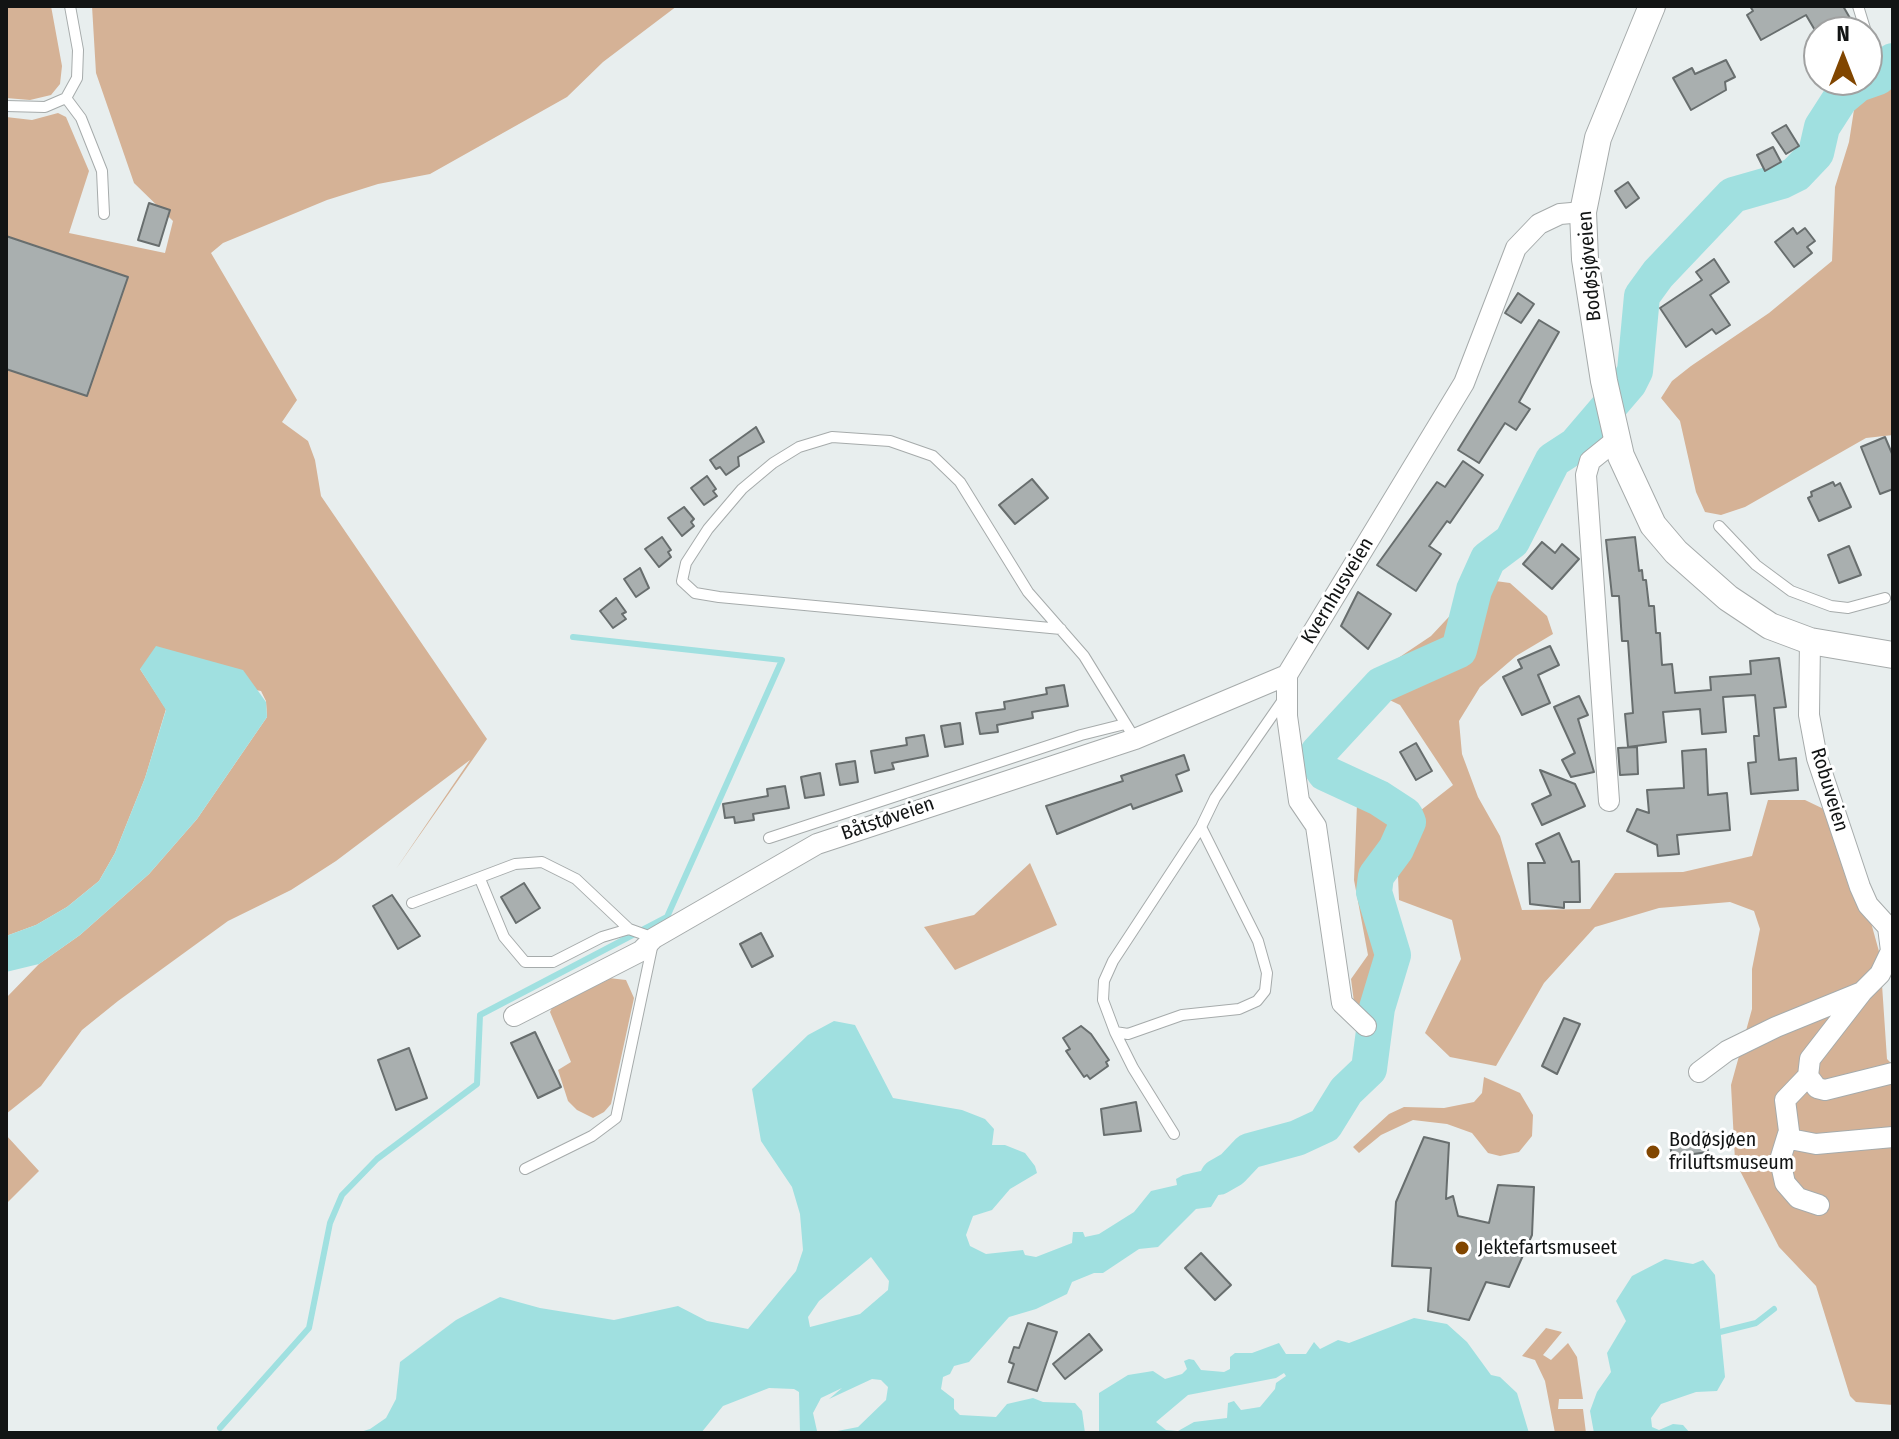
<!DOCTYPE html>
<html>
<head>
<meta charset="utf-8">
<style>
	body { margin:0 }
	#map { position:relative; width:1899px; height:1439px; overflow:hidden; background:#e8eeee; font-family:"Fira Sans Condensed",sans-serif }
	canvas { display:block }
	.frame { position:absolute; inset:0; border:8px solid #121414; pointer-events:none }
	.north { position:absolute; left:1803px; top:16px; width:80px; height:80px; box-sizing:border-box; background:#fff; border:2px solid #a0a1a1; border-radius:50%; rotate:0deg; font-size:22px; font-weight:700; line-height:32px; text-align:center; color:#121414 }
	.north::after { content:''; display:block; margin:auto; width:28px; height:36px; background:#814600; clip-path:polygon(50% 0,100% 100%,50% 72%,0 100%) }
</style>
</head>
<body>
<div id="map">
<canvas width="1899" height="1439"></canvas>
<div class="frame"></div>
<div class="north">N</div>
</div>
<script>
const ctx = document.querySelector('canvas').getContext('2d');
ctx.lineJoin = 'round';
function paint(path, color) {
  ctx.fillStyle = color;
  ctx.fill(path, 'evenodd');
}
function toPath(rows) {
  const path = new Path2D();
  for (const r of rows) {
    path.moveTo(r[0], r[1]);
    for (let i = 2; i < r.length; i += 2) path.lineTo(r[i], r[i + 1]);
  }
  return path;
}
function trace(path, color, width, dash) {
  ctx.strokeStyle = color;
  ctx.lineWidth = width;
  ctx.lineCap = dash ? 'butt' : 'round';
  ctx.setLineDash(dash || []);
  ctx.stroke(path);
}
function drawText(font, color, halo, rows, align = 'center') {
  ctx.font = font + ' "Fira Sans Condensed",sans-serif';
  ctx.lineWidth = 6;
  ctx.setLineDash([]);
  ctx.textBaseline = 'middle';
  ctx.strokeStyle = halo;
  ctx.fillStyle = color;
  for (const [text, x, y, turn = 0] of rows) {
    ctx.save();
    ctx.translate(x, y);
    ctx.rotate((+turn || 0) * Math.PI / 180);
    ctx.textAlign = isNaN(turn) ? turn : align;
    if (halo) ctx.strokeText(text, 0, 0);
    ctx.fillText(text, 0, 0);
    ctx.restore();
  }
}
const green = toPath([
	[7,6,51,6,62,66,60,84,51,95,30,100,6,98],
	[92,6,677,6,603,62,567,97,430,174,378,184,327,200,223,243,211,253,297,400,282,422,308,441,315,460,321,496,487,739,396,869,470,760,336,861,291,890,228,921,118,1001,82,1030,41,1086,6,1114,6,998,39,964,80,935,149,874,197,819,267,717,266,701,261,691,140,669,166,709,145,778,115,853,99,881,67,907,36,925,6,936,6,117,32,120,58,113,66,117,89,171,69,233,165,253,173,221,134,183,96,73],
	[1893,64,1893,435,1866,438,1745,507,1721,515,1705,512,1696,492,1680,421,1661,398,1672,381,1691,366,1769,313,1832,261,1835,187,1849,142,1858,84,1878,77],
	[1488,580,1510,583,1547,616,1553,634,1516,656,1480,687,1459,721,1462,754,1478,797,1500,836,1522,910,1590,909,1615,873,1683,872,1752,856,1768,800,1805,800,1830,812,1870,919,1880,955,1887,1059,1893,1065,1893,1405,1856,1402,1850,1396,1816,1286,1779,1247,1735,1161,1731,1085,1752,1009,1752,969,1760,929,1754,911,1730,902,1659,908,1595,927,1544,983,1496,1066,1450,1057,1425,1033,1461,959,1452,920,1399,900,1398,876,1417,842,1416,814,1453,785,1400,705,1358,685,1431,636,1474,590],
	[1362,793,1404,822,1396,840,1374,870,1372,898,1377,935,1390,956,1371,1020,1354,1002,1351,979,1368,955,1354,880,1357,804],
	[1030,863,1057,925,955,970,924,927,974,915],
	[609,978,626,980,634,998,611,1104,604,1112,593,1118,577,1110,568,1101,558,1070,571,1062,550,1012,554,1004],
	[1484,1077,1520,1093,1533,1115,1532,1136,1519,1152,1500,1156,1488,1153,1472,1133,1447,1124,1413,1120,1381,1135,1359,1153,1353,1147,1389,1114,1404,1107,1444,1108,1474,1102,1482,1093],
	[6,1135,39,1171,6,1204],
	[1546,1328,1562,1332,1543,1355,1551,1360,1568,1343,1577,1357,1583,1399,1559,1399,1558,1409,1583,1409,1586,1433,1555,1433,1545,1381,1535,1360,1522,1356]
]);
const water = toPath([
	[156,646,243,670,266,702,267,717,197,819,149,874,80,935,39,964,6,972,6,936,36,925,67,907,99,881,115,853,145,778,166,710,140,669],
	[834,1021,855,1025,893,1098,962,1110,985,1119,994,1129,992,1145,1005,1145,1025,1153,1035,1166,1037,1173,1010,1189,992,1210,973,1216,966,1235,970,1246,986,1254,1023,1250,1025,1255,1036,1257,1072,1243,1073,1232,1083,1232,1085,1237,1099,1234,1134,1212,1151,1191,1177,1185,1176,1179,1183,1175,1205,1170,1215,1173,1221,1182,1222,1189,1211,1207,1196,1209,1158,1247,1139,1249,1103,1273,1094,1273,1072,1282,1067,1294,1036,1309,1009,1317,969,1362,954,1366,950,1374,943,1377,941,1389,954,1399,954,1409,960,1415,996,1417,1007,1404,1033,1398,1043,1402,1075,1403,1082,1411,1085,1433,827,1433,858,1427,886,1400,888,1387,881,1380,872,1379,829,1399,842,1388,821,1398,813,1413,817,1431,824,1433,800,1433,799,1392,794,1389,769,1388,723,1406,701,1433,357,1433,370,1429,386,1418,396,1399,400,1362,456,1320,500,1297,540,1308,614,1320,678,1306,707,1321,748,1329,796,1271,803,1250,800,1214,792,1187,761,1141,752,1089,808,1035],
	[871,1257,889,1281,888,1290,860,1314,810,1327,808,1317,819,1301],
	[1665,1259,1693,1264,1703,1260,1715,1275,1725,1377,1717,1391,1696,1392,1661,1404,1651,1418,1652,1427,1659,1430,1673,1424,1683,1425,1690,1433,1594,1433,1590,1411,1597,1392,1611,1372,1607,1353,1626,1321,1616,1301,1632,1276],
	[1414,1318,1447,1324,1467,1342,1491,1375,1500,1377,1517,1393,1529,1433,1099,1433,1099,1393,1128,1375,1153,1371,1165,1379,1182,1374,1187,1369,1184,1361,1189,1359,1194,1360,1201,1370,1224,1372,1230,1369,1230,1357,1235,1353,1252,1353,1279,1343,1286,1354,1306,1354,1314,1342,1320,1349,1338,1340,1349,1343],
	[1284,1373,1286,1376,1276,1383,1275,1389,1260,1407,1241,1410,1234,1401,1228,1403,1227,1418,1194,1422,1178,1431,1166,1430,1156,1422,1188,1395,1276,1378]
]);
const stream = toPath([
	[1720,1332,1756,1323,1774,1309],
	[220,1428,309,1328,330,1223,342,1195,377,1159,477,1084,480,1015,667,917,782,660,573,637]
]);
const river = toPath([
	[1218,1177,1232,1169,1249,1151,1297,1138,1325,1125,1346,1091,1369,1069,1377,1008,1393,955,1374,892,1376,876,1396,849,1408,822,1405,815,1379,798,1325,773,1318,762,1318,753,1381,685,1459,650,1474,590,1488,559,1512,541,1553,460,1576,445,1629,383,1635,371,1642,296,1658,274,1733,195,1782,181,1796,174,1816,153,1822,127,1840,99,1858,84,1878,77,1893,61]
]);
const building = toPath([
	[1750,6,1843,6,1858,32,1816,32,1806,15,1761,40,1747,15,1753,11,1750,6],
	[1726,60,1735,77,1725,82,1726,90,1691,110,1673,78,1692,68,1695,74,1726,60],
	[1786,125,1799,146,1786,154,1772,133,1786,125],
	[1773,147,1781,162,1765,171,1757,155,1773,147],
	[1628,182,1639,198,1626,208,1615,191,1628,182],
	[149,203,170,210,159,246,138,240,149,203],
	[1793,228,1797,234,1805,228,1815,241,1807,247,1812,253,1794,267,1775,242,1793,228],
	[6,236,128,277,87,396,6,369,6,236],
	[1714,259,1729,282,1710,295,1730,325,1716,334,1712,329,1686,347,1660,308,1702,280,1696,272,1714,259],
	[1518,293,1534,304,1521,323,1505,313,1518,293],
	[1539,320,1559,332,1519,402,1530,409,1516,430,1505,423,1479,463,1458,450,1539,320],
	[756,427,764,442,738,457,739,466,726,475,720,467,716,469,710,460,756,427],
	[1885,437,1893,456,1893,489,1880,494,1861,447,1885,437],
	[1463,461,1483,475,1450,523,1447,521,1429,546,1441,554,1416,591,1377,565,1437,482,1445,487,1463,461],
	[707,476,716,489,713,491,717,496,704,505,691,488,707,476],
	[1032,479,1048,498,1015,524,999,505,1032,479],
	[1833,482,1835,486,1840,483,1851,507,1819,521,1808,498,1812,496,1811,492,1833,482],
	[684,507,694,519,691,522,694,526,682,536,668,518,684,507],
	[662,537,671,550,668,552,671,557,659,567,645,549,662,537],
	[1635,537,1639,571,1642,570,1643,580,1646,580,1649,606,1654,606,1656,633,1660,633,1662,665,1672,664,1675,693,1711,690,1710,677,1751,674,1750,661,1779,658,1786,707,1774,708,1779,760,1796,758,1798,790,1751,794,1748,763,1756,762,1754,736,1759,736,1755,695,1723,697,1726,732,1702,734,1700,709,1663,712,1666,742,1628,747,1625,714,1633,713,1628,641,1622,641,1619,596,1612,596,1606,540,1635,537],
	[1542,542,1555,553,1562,544,1579,559,1552,589,1523,564,1542,542],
	[1849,546,1861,575,1839,583,1828,555,1849,546],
	[640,568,649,588,636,597,624,579,640,568],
	[1358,592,1391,614,1368,649,1341,626,1358,592],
	[616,598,626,612,622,614,626,619,613,628,600,611,616,598],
	[1550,646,1559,665,1538,675,1550,703,1522,715,1503,677,1522,668,1518,660,1550,646],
	[1064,685,1068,706,1032,712,1033,718,997,725,998,732,980,734,976,713,1005,709,1004,702,1047,694,1046,688,1064,685],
	[1579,696,1588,715,1578,719,1594,772,1571,777,1562,760,1575,753,1554,707,1579,696],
	[960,723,963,744,945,747,941,726,960,723],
	[924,735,928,756,892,763,894,769,875,773,871,751,907,745,906,738,924,735],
	[1416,743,1432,771,1416,780,1400,752,1416,743],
	[1637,747,1638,774,1620,775,1618,748,1637,747],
	[1706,749,1708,795,1727,793,1730,830,1677,835,1679,854,1658,856,1657,845,1627,831,1637,809,1649,813,1647,790,1684,788,1682,751,1706,749],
	[1184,755,1189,770,1176,775,1182,791,1133,809,1131,804,1057,834,1046,806,1123,781,1121,776,1184,755],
	[855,761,858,782,840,785,836,764,855,761],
	[1540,770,1575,784,1585,806,1542,825,1532,804,1551,795,1540,770],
	[820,773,824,795,805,798,801,777,820,773],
	[785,786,789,808,753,814,754,820,735,823,734,817,725,818,723,804,768,796,767,789,785,786],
	[1559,833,1572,862,1579,861,1580,902,1564,902,1564,908,1530,904,1528,863,1545,863,1536,844,1559,833],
	[524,883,540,908,516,923,501,897,524,883],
	[392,895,420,936,398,949,373,906,392,895],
	[761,933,773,956,752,967,740,944,761,933],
	[1564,1018,1580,1024,1557,1074,1542,1066,1564,1018],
	[1081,1026,1091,1034,1109,1060,1106,1062,1108,1066,1090,1079,1087,1075,1084,1077,1066,1051,1070,1049,1063,1038,1081,1026],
	[535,1032,561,1087,538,1098,511,1043,535,1032],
	[409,1048,427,1098,396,1110,378,1060,409,1048],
	[1136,1102,1141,1131,1104,1135,1101,1109,1136,1102],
	[1705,1132,1708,1152,1672,1157,1669,1138,1705,1132],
	[1424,1137,1449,1143,1446,1199,1453,1196,1458,1216,1489,1223,1498,1185,1534,1187,1532,1235,1509,1287,1486,1282,1469,1320,1428,1311,1431,1268,1392,1266,1396,1202,1424,1137],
	[1201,1253,1231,1285,1215,1300,1185,1268,1201,1253],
	[1028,1323,1057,1332,1037,1391,1008,1382,1014,1364,1009,1362,1014,1347,1019,1348,1028,1323],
	[1089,1334,1102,1350,1065,1379,1053,1364,1089,1334]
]);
const service = toPath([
	[1858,6,1866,32],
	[1867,34,1874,48],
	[66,98,81,118,102,171,104,214],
	[6,106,45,107,66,98,77,78,78,50,70,6],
	[1719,526,1756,565,1791,591,1831,606,1848,608,1885,598],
	[1061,629,719,597,695,593,682,581,686,563,708,529,742,489,773,463,799,447,832,437,890,441,933,456,960,482,1028,592,1084,656,1135,739],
	[1201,827,1258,941,1267,973,1265,991,1257,1001,1239,1009,1182,1015,1128,1034,1115,1032,1103,1000,1104,981,1113,961,1201,827,1215,798,1283,700],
	[769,838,1081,735,1125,724],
	[480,879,504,937,525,962,553,962,602,937,629,929],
	[412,903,515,864,542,862,576,879,629,929,654,938,616,1118,592,1136,525,1169],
	[1115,1032,1133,1068,1174,1134]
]);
const minor = toPath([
	[1810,641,1809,715,1817,758,1860,887,1868,905,1888,927],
	[1609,801,1586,475,1590,461,1616,440],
	[1862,992,1810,1059,1808,1076,1817,1088,1825,1090,1893,1073],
	[514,1016,641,951,654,938,817,844,1135,739,1287,675],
	[1366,1026,1342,1003,1316,826,1299,801,1287,716,1287,675,1464,383,1516,248,1539,224,1560,214,1583,212],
	[1699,1072,1727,1051,1776,1027,1862,992,1880,974,1891,951,1888,927],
	[1808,1076,1785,1100,1790,1139,1816,1144,1893,1137],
	[1788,1134,1780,1160,1785,1183,1798,1198,1819,1205]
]);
const tertiary = toPath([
	[1652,6,1598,138,1583,212,1585,259,1604,381,1621,456,1653,525,1676,552,1728,598,1770,626,1810,641,1893,655]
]);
const markers = [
	[1653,1152,8,"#814600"],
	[1462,1248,8,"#814600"]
];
const streetNames = [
	["Bodøsjøveien",1590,266,-95],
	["Kvernhusveien",1338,591,-59],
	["Robuveien",1829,790,73],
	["Båtstøveien",888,819,-19]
];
const poiNames = [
	["Bodøsjøen",1669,1140],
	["friluftsmuseum",1669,1163],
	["Jektefartsmuseet",1478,1248]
];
paint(green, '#d5b296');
paint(water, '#a0e0e0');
trace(stream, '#a0e0e0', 6);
trace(river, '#a0e0e0', 36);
paint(building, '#a9afaf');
trace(building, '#686e6e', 2);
trace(service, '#a6abab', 12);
trace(minor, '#a6abab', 22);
trace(tertiary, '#a6abab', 28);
trace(service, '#fff', 10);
trace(minor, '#fff', 20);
trace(tertiary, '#fff', 26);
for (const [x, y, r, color] of markers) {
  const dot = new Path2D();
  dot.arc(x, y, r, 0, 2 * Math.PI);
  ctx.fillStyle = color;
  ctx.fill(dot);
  trace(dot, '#fff', 3);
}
drawText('20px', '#121414', '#fff', streetNames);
drawText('20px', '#121414', '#fff', poiNames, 'left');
</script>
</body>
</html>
